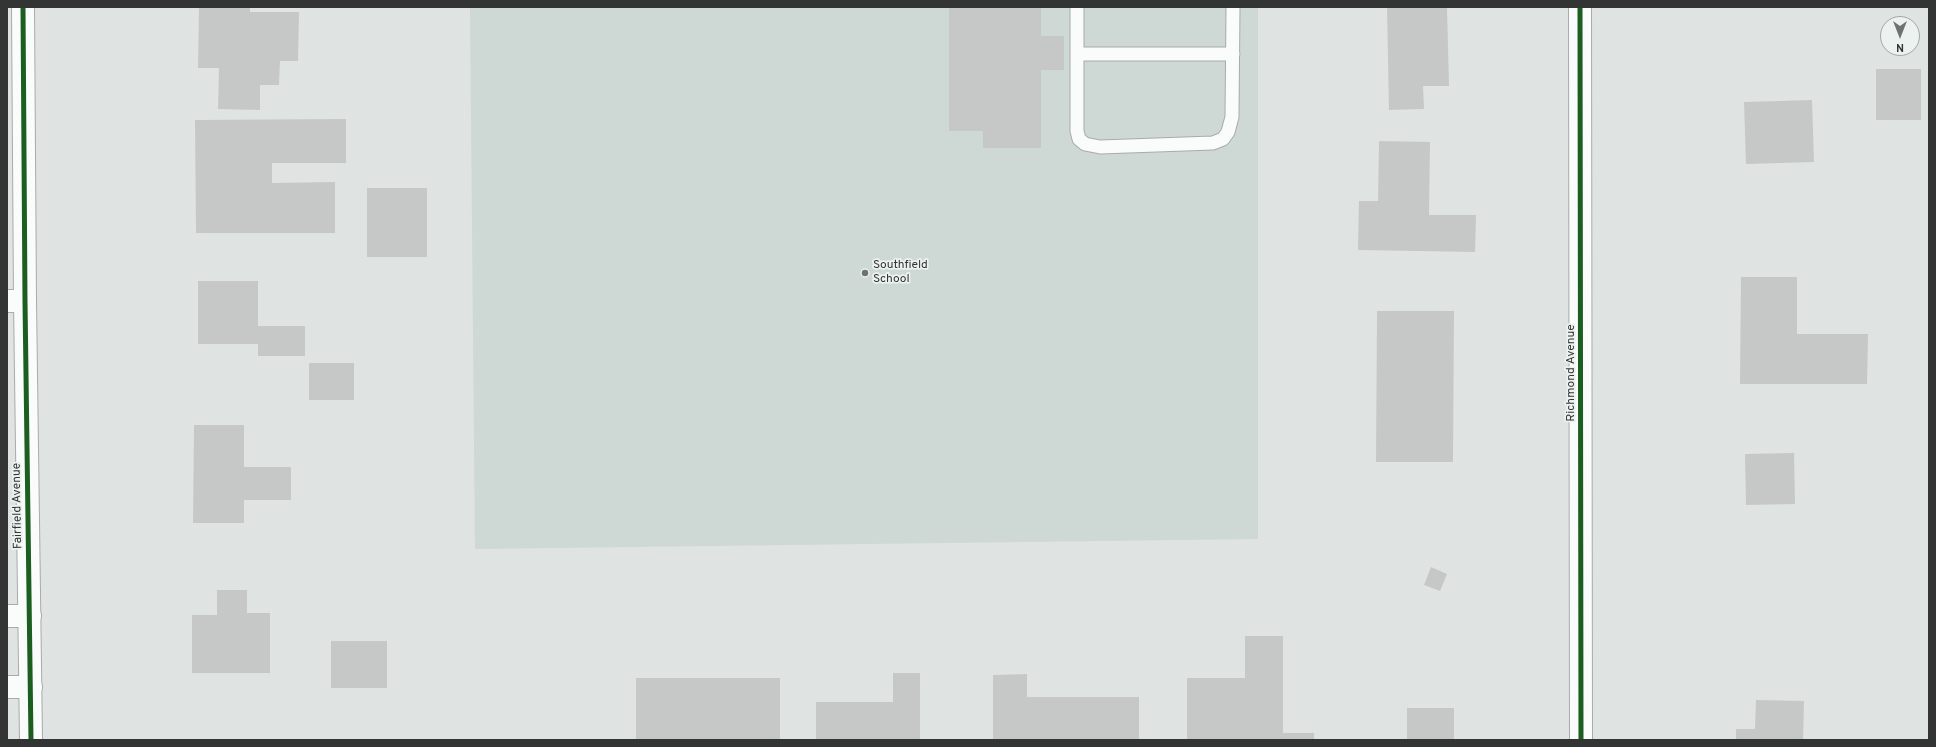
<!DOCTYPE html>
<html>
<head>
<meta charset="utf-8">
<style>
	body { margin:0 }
	#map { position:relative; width:1936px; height:747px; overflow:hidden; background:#dfe3e2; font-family:Overpass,sans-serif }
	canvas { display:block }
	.frame { position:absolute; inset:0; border:8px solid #323534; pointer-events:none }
	.north { position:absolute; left:1880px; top:16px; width:40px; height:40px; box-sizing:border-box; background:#ecf2f0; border:1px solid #a2a6a5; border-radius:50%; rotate:180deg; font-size:11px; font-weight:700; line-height:16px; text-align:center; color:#323534 }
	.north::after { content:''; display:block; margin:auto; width:14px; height:18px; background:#6f7271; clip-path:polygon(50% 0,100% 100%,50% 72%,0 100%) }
</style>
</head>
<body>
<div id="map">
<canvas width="1936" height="747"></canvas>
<div class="frame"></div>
<div class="north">N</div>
</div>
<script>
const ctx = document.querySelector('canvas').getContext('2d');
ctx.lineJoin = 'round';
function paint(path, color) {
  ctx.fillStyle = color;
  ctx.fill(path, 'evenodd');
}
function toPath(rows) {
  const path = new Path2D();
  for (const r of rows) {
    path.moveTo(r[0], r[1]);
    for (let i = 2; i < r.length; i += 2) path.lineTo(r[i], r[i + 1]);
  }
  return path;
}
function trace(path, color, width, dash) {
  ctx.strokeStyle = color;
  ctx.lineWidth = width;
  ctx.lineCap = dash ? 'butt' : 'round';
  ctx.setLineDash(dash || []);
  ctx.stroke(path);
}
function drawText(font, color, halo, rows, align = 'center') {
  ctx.font = font + ' Overpass,sans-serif';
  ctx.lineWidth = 3.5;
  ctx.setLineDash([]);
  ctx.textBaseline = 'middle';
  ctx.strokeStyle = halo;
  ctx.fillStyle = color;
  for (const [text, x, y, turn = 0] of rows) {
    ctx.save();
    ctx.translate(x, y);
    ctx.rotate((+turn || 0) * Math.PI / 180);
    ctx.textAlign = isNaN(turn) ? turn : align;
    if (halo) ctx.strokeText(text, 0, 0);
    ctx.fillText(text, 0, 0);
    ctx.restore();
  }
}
const built = toPath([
	[470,7,1258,7,1258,539,475,549]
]);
const building = toPath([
	[199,7,250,7,250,12,299,12,298,61,280,61,279,85,260,85,260,110,218,109,219,68,198,68],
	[949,7,1041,7,1041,36,1064,36,1064,70,1041,70,1041,148,983,148,983,131,949,131],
	[1387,7,1447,7,1449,86,1423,86,1424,109,1389,110],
	[1876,69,1921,69,1921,120,1876,120],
	[1812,100,1814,162,1746,164,1744,102],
	[346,119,346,163,272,163,272,183,335,182,335,233,196,233,195,120],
	[1379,141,1430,142,1429,215,1476,215,1475,252,1358,250,1359,201,1378,201],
	[367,188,427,188,427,257,367,257],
	[1741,277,1797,277,1797,334,1868,334,1867,384,1740,384],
	[198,281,258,281,258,326,305,326,305,356,258,356,258,344,198,344],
	[1377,311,1454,311,1453,462,1376,462],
	[309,363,354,363,354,400,309,400],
	[194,425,244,425,244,467,291,467,291,500,244,500,244,523,193,523],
	[1794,453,1795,504,1746,505,1745,454],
	[1431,567,1447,574,1440,591,1424,585],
	[217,590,247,590,247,613,270,613,270,673,192,673,192,615,217,615],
	[1245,636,1283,636,1283,733,1314,733,1314,740,1187,740,1187,678,1245,678],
	[331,641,387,641,387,688,331,688],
	[893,673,920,673,920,740,816,740,816,702,893,702],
	[1027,674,1027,697,1139,697,1139,740,993,740,993,675],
	[636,678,780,678,780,739,636,739],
	[1756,700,1804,701,1803,740,1736,740,1736,729,1755,729],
	[1407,708,1454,708,1454,740,1407,740]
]);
const service = toPath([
	[1077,7,1077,131,1079,139,1085,144,1100,147,1213,143,1223,139,1228,132,1232,117,1233,7],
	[1077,54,1233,54]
]);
const minor = toPath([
	[1580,7,1581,740],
	[7,301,25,301],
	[7,616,30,616],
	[7,687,31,687]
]);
const tertiary = toPath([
	[23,7,25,301,31,740]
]);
const cycleway = toPath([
	[23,7,25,301,31,740],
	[1580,7,1581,740]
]);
const markers = [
	[865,273,4,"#6f7271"]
];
const poiNames = [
	["Southfield",873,266],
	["School",873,280]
];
const streetNames = [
	["Richmond Avenue",1572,373,-90],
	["Fairfield Avenue",18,506,-91]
];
paint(built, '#ced8d5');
paint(building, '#c6c8c8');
trace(service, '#a9abaa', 15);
trace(minor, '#a9abaa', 24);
trace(tertiary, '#a9abaa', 24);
trace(service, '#fafbfb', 13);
trace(minor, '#fafbfb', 22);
trace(tertiary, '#fafbfb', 22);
trace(cycleway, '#1b5e20', 5);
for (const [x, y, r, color] of markers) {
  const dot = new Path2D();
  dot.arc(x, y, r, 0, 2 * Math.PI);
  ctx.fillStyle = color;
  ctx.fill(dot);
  trace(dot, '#ecf2f0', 1.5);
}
drawText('12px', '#323534', '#ecf2f0', poiNames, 'left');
drawText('12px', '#323534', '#ecf2f0', streetNames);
</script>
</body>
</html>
